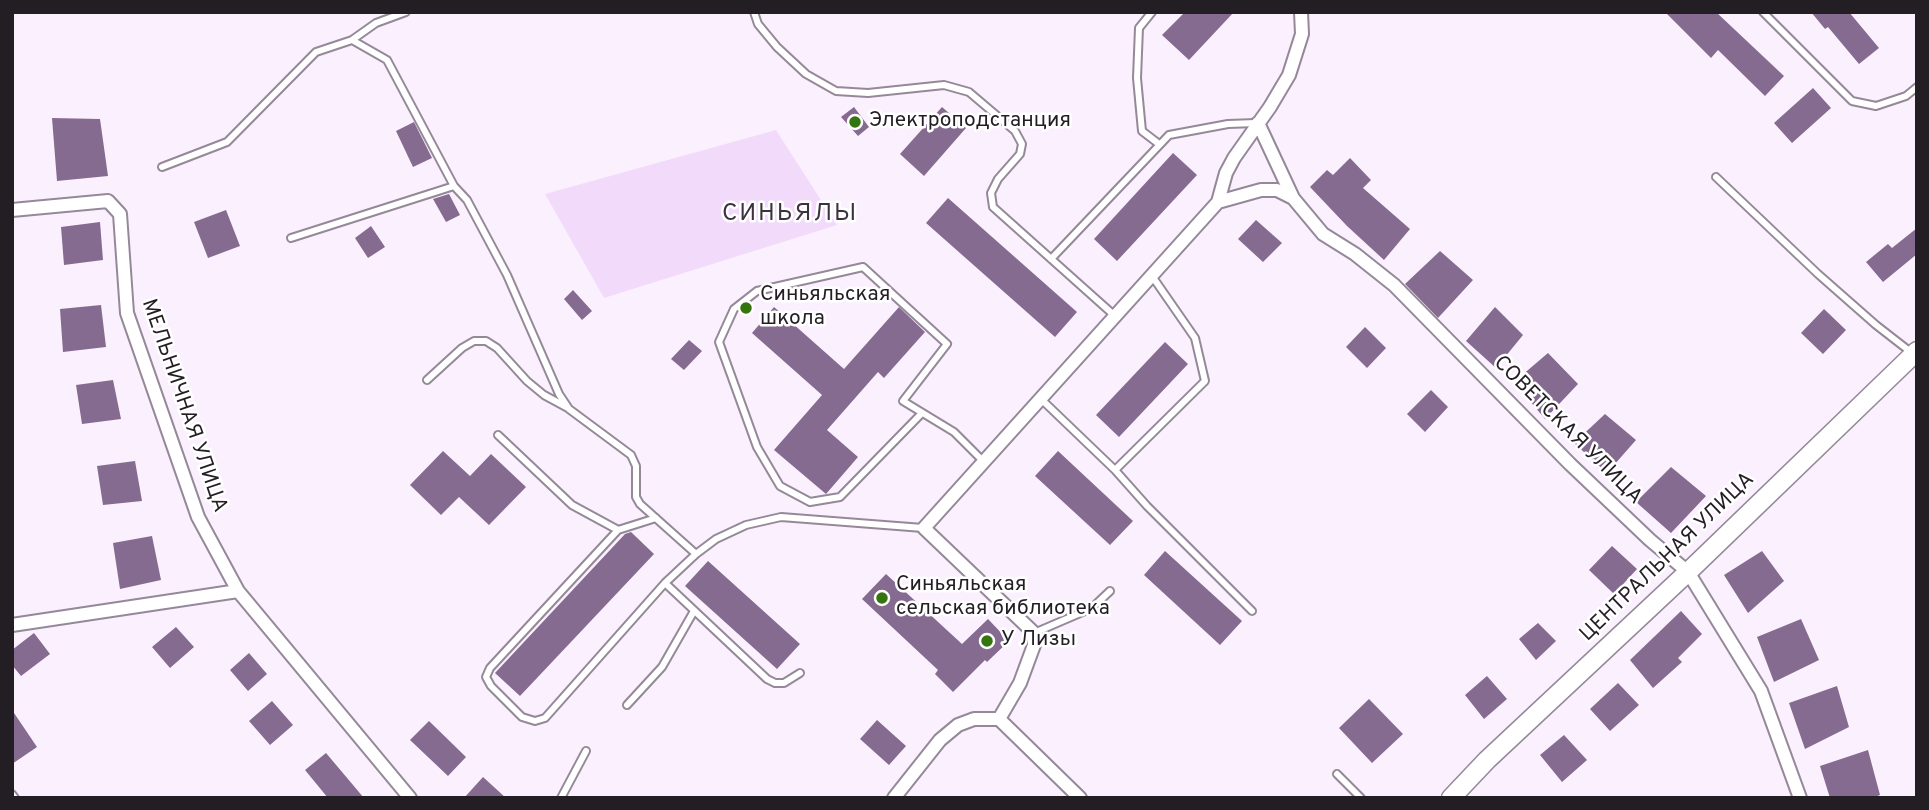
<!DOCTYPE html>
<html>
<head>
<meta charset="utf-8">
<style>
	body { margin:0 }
	#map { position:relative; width:1929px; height:810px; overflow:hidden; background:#fbf0fe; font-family:Overpass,sans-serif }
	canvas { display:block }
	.frame { position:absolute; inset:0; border:14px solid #231e24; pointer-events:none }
</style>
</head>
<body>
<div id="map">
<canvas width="1929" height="810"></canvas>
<div class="frame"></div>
</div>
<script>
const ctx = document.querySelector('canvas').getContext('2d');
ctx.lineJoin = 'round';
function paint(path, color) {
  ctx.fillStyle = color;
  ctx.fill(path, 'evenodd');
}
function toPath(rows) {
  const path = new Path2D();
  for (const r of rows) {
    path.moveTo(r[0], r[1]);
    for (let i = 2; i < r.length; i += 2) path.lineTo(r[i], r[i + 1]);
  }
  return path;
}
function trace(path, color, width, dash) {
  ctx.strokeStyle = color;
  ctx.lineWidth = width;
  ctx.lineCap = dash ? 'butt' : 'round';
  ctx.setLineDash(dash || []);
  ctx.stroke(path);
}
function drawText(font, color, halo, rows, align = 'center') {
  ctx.font = font + ' Overpass,sans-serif';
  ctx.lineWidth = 5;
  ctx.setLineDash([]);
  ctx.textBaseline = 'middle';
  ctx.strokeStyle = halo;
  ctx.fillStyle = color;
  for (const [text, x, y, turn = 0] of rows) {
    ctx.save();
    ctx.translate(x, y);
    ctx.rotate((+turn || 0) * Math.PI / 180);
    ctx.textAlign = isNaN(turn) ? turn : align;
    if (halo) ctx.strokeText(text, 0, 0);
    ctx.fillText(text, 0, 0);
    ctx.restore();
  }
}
const green = toPath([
	[776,130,837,225,604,298,545,194]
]);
const building = toPath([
	[1185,12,1234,12,1189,60,1162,35],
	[1665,12,1716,12,1784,76,1765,96,1718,50,1711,58],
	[1811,12,1849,12,1879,48,1859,64,1828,27,1825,29],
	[1813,88,1831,108,1792,143,1774,123],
	[854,107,869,127,858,136,841,117],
	[942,107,966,128,924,176,900,154],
	[52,118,100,119,108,176,57,181],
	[414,122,432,158,413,167,396,131],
	[1173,153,1197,175,1117,261,1094,239],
	[1350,158,1371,180,1363,188,1410,229,1384,260,1347,226,1310,187,1327,170,1333,175],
	[449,194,460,215,446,222,433,199],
	[948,198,1077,312,1055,337,926,223],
	[226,210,240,246,208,258,194,222],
	[1256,220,1282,243,1263,262,1238,239],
	[100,222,103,260,64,265,61,227],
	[371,226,385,247,368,258,355,238],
	[1917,228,1917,254,1883,282,1866,262,1888,244,1892,248],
	[1440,251,1473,280,1438,318,1405,284],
	[573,290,592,311,582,320,564,299],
	[101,305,106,347,63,352,60,309],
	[774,307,844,369,899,307,925,332,884,378,878,372,827,430,858,457,826,494,774,450,822,395,752,333],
	[1495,307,1523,335,1496,368,1466,341],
	[1824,309,1846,330,1823,354,1801,333],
	[1365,327,1386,348,1367,368,1346,347],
	[689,340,702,351,684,370,671,359],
	[1165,342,1188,364,1119,437,1096,415],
	[1548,353,1578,384,1545,419,1514,382],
	[113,380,121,419,82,424,76,385],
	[1431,390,1448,407,1425,432,1407,414],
	[1605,414,1636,440,1607,473,1574,443],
	[443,451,470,476,491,454,526,487,489,525,459,497,441,515,410,485],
	[1058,451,1133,521,1110,545,1035,476],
	[135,461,142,501,103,505,97,466],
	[1671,467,1706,496,1671,533,1636,502],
	[631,532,654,554,520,696,495,673,625,534],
	[152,536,161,580,120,589,113,543],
	[1612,546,1637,569,1614,594,1589,570],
	[1165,551,1242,621,1220,645,1144,575],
	[1762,551,1784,581,1748,613,1724,575],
	[708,561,800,644,777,669,685,586],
	[886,574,962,644,988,619,1009,641,987,662,985,660,953,692,935,674,938,670,862,599],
	[1681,611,1702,634,1678,658,1682,662,1653,688,1630,660],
	[1801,619,1819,660,1774,682,1757,637],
	[1538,623,1556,641,1536,660,1519,639],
	[176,627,194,647,170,668,152,647],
	[34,633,50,654,21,676,12,665,12,650],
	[249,653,267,674,248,691,230,670],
	[1487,676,1507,699,1484,719,1465,695],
	[1618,683,1639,705,1610,731,1590,709],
	[1837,686,1849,727,1805,749,1789,703],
	[1369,699,1403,734,1372,763,1339,728],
	[272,701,293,725,270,745,249,721],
	[12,710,37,747,12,764],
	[877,720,906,746,889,765,860,739],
	[429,721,466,757,448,776,410,740],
	[1564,735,1587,760,1562,782,1540,755],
	[1868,750,1880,795,1872,798,1830,798,1820,766],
	[326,753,364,798,328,798,305,770],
	[483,777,506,798,464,798]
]);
const lane = toPath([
	[754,12,758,24,777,47,806,74,836,91,868,93,944,85,969,92,1015,131,1022,144,1020,154,998,179,991,193,993,207,1115,316],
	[1152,12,1139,28,1137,78,1142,131,1159,144],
	[1763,12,1852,101,1876,106,1906,96,1917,87],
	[352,40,376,23,406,12],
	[162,167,227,142,316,52,352,40,387,60,454,186,467,200,507,275,559,394,569,409,631,455,636,466,636,497,640,504,696,554],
	[1716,177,1818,274,1876,325,1912,353],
	[291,238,454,186],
	[1051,259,1169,135,1228,124,1256,123],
	[427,380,462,348,474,341,486,341,497,348,527,381,544,395,568,408],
	[1041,399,1115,470,1147,506,1252,611],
	[922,413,840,497,810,502,780,486,757,447,719,342,734,309,757,291,863,267,947,344,903,401,954,432,983,461],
	[498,435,572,505,618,530,656,518],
	[1115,470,1205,381,1195,338,1152,276],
	[618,530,490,668,486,677,491,686,522,717,535,721,545,718,665,583,696,554,716,539,746,525,781,517,923,528],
	[665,583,767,679,775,683,784,683,800,673],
	[1034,633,1092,608,1110,591],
	[627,705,662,667,694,611],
	[1337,774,1361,798],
	[12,794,15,798],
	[561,798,586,751]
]);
const street = toPath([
	[1258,123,1293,198],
	[1218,202,1261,190,1277,190,1293,198,1323,234,1355,254,1394,285,1570,464,1650,540,1688,572,1761,691,1800,798],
	[12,210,108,201,120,214,127,313,198,517,238,591,410,798],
	[12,625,238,591],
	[999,719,1020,683,1034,645,1034,633,924,528,1218,202,1226,173,1234,158,1270,107,1289,75,1302,34,1301,12],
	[894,798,940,740,958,725,974,719,999,719,1080,798]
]);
const secondary = toPath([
	[1451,798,1487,760,1688,572,1917,351]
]);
const markers = [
	[855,122,7,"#357510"],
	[746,308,7,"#357510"],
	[882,598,7,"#357510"],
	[987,641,7,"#357510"]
];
const poiNames = [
	["Электроподстанция",869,122],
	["Синьяльская",760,296],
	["школа",760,320],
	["Синьяльская",896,586],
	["сельская библиотека",896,610],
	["У Лизы",1001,641]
];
const streetNames = [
	["МЕЛЬНИЧНАЯ УЛИЦА",183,406,71],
	["СОВЕТСКАЯ УЛИЦА",1567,431,45],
	["ЦЕНТРАЛЬНАЯ УЛИЦА",1668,558,-44]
];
const quarterNames = [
	["СИНЬЯЛЫ",790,215]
];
paint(green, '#f2dbfa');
paint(building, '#866b90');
trace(lane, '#958999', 10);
trace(street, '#958999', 16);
trace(secondary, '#958999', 21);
trace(lane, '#fff', 6);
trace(street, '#fff', 12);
trace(secondary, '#fff', 18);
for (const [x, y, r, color] of markers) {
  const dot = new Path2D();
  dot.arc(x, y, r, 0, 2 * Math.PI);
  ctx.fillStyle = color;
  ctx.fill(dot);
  trace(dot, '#fff', 2.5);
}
drawText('21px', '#231e24', '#fff', poiNames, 'left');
drawText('21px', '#231e24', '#fff', streetNames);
ctx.letterSpacing = '2px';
drawText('24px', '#3c323f', '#fff', quarterNames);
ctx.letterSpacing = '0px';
</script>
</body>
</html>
